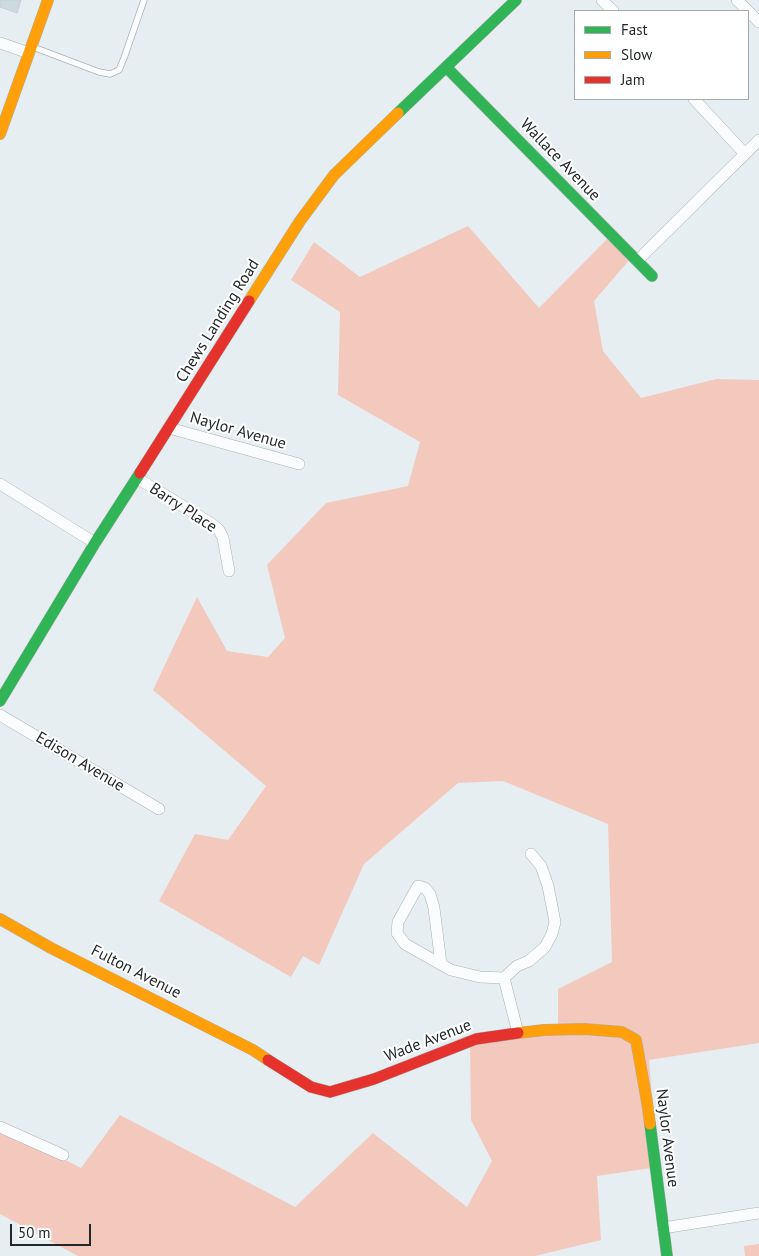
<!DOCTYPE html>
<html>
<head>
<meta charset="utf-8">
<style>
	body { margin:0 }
	#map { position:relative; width:759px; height:1256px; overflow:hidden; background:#e6eef2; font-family:"PT Sans",sans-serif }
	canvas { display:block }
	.legend { position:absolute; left:574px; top:10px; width:175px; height:90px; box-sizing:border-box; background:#fff; border:1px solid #a7a9aa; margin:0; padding:6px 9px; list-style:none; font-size:15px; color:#22282a }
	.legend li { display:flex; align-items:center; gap:10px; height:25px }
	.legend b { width:25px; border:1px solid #a7a9aa }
	.scale { position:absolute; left:10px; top:1224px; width:81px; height:22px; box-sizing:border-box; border:2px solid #22282a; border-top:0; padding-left:6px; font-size:15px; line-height:18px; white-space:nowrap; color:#22282a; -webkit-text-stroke:4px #fff; paint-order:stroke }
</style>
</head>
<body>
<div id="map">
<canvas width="759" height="1256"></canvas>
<ul class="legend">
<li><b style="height:6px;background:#30b455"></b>Fast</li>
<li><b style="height:6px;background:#ff9f0a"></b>Slow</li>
<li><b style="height:6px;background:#e5322d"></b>Jam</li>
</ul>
<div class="scale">50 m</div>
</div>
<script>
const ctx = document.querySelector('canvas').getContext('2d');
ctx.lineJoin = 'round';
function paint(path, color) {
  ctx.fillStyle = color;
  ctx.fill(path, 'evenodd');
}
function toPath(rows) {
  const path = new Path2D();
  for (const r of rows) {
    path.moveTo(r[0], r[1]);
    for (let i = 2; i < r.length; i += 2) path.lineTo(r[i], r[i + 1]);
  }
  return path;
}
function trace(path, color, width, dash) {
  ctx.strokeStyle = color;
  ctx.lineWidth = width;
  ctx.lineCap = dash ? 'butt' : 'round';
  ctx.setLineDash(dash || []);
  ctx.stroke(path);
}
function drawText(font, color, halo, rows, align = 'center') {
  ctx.font = font + ' "PT Sans",sans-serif';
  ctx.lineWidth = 4;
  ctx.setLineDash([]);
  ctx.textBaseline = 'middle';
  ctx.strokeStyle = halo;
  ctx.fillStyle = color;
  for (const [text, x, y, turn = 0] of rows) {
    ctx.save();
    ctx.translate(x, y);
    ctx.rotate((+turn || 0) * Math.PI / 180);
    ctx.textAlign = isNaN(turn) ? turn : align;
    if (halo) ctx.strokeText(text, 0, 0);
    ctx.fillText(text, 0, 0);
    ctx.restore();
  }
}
const green = toPath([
	[468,226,539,308,610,236,631,258,594,301,603,351,641,398,716,379,759,380,759,1043,649,1060,658,1167,597,1176,601,1240,535,1256,78,1256,0,1214,0,1127,81,1168,120,1115,295,1207,373,1133,467,1207,492,1161,471,1120,470,1044,558,1024,558,989,612,962,608,824,503,781,458,783,364,864,319,965,303,956,291,977,159,901,195,834,228,840,266,786,153,690,197,597,227,651,268,657,285,638,267,565,326,503,408,486,420,442,338,395,340,312,291,280,314,242,360,277],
	[759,1244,759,1256,745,1256,744,1246]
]);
const building = toPath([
	[0,0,21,0,17,13,0,7,0,0]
]);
const lane = toPath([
	[33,47,99,72,110,74,119,70,124,58,144,0]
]);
const street = toPath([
	[602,0,613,11],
	[737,0,759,22],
	[0,43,29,53],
	[694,99,745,154],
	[637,261,759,140],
	[169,428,299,464],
	[137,478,212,524,219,530,223,538,229,571],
	[0,484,95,543],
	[0,715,159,809],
	[441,964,434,908,430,894,425,888,418,886,398,922,397,933,405,944,451,970,480,977,504,978],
	[504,978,517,966,529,961,545,947,552,934,555,922,548,886,541,866,531,854],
	[504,978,518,1033],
	[0,1127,63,1155],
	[663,1228,759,1213]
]);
const fast = toPath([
	[446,67,652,276],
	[398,113,516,0],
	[0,701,95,543,140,473],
	[650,1124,667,1256]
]);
const slow = toPath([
	[0,134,48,0],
	[249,301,300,221,334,175,398,113],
	[0,919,51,948,253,1050,268,1060],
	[518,1033,544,1030,584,1029,622,1032,636,1040,647,1102,650,1124]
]);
const jam = toPath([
	[140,473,249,301],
	[268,1060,311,1087,330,1092,374,1079,476,1039,518,1033]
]);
const streetNames = [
	["Wallace Avenue",560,160,46],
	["Chews Landing Road",218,321,-58],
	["Naylor Avenue",238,431,16],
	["Barry Place",183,508,33],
	["Edison Avenue",80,762,31],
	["Fulton Avenue",136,972,27],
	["Wade Avenue",428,1041,-21],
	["Naylor Avenue",667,1138,83]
];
paint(green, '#f3c9be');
paint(building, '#cbdae1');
trace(building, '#c8ced1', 1);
trace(lane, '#abb1b4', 7);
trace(street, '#abb1b4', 12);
trace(fast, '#abb1b4', 12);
trace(slow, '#abb1b4', 12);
trace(jam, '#abb1b4', 12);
trace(lane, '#fbfcfd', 5.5);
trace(street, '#fbfcfd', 11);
trace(fast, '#30b455', 11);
trace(slow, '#ff9f0a', 11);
trace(jam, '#e5322d', 11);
drawText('16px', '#22282a', '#fff', streetNames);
</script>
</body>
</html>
